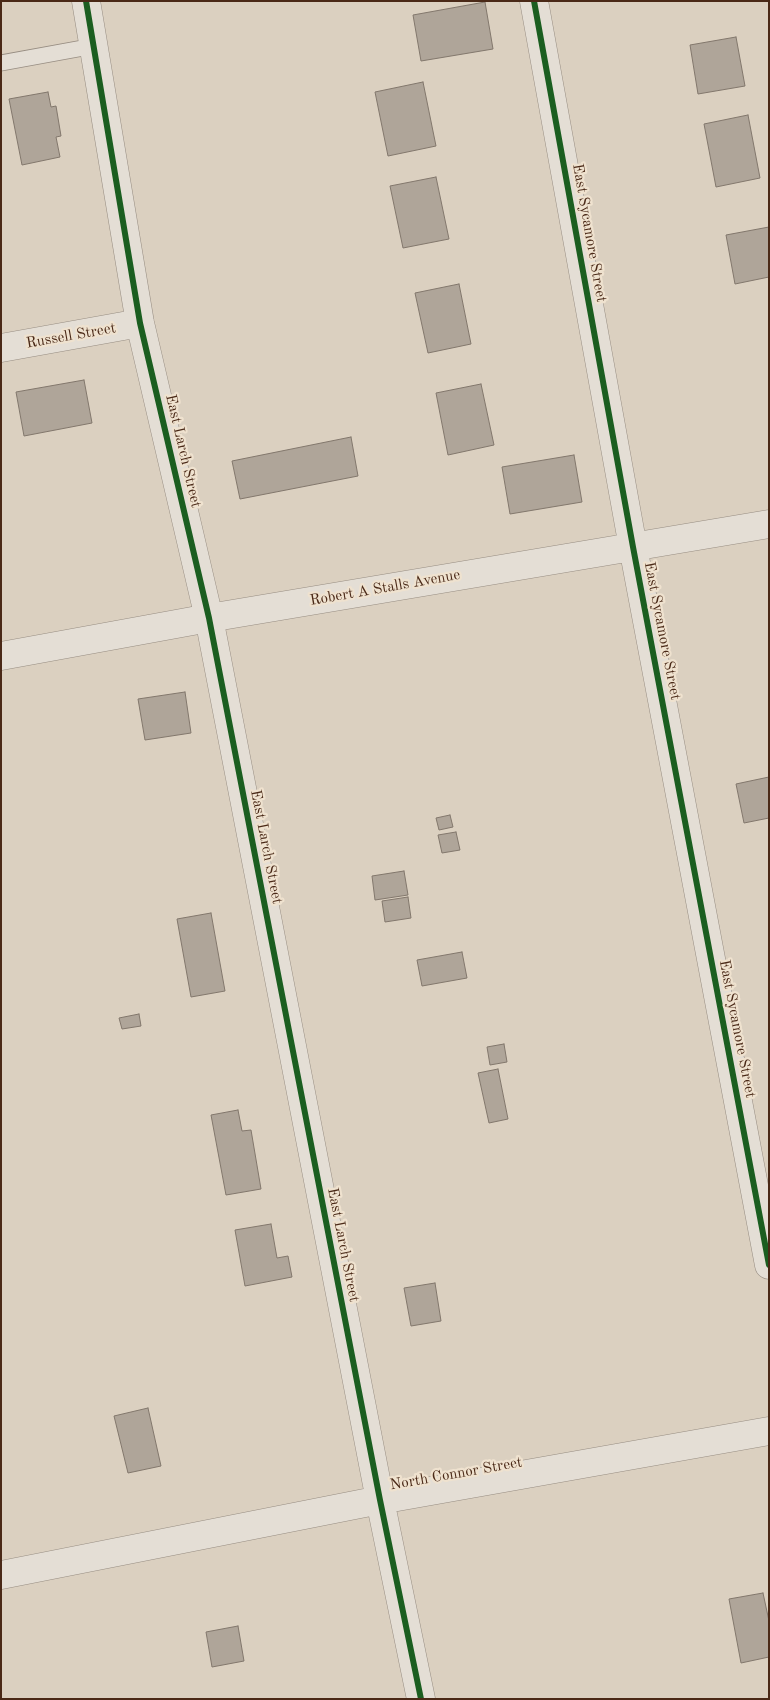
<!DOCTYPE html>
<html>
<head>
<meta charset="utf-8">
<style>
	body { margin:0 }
	#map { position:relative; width:770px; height:1700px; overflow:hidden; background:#dbd0c0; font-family:"Old Standard TT",serif }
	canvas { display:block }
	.frame { position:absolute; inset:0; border:2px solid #4a2917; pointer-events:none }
</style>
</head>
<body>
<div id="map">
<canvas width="770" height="1700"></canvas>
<div class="frame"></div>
</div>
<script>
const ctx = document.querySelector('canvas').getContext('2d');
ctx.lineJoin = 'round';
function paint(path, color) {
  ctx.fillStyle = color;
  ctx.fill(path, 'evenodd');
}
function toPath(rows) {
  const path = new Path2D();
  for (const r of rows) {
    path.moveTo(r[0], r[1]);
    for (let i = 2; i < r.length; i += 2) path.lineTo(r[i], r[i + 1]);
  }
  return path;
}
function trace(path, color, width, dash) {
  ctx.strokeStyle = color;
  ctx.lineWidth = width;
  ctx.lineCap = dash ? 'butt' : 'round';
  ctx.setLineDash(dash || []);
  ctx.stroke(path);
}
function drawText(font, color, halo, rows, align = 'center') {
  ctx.font = font + ' "Old Standard TT",serif';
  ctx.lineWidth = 4.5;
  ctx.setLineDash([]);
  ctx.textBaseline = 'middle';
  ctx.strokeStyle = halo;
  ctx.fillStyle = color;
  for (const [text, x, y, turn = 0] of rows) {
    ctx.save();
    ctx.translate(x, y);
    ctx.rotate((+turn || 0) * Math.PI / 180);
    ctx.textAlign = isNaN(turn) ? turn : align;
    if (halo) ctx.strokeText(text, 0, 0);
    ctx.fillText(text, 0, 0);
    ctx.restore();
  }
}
const building = toPath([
	[485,2,493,49,421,61,413,15,485,2],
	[736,37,745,86,698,94,690,45,736,37],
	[423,82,436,146,388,156,375,92,423,82],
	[48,92,51,107,56,106,61,136,56,137,60,157,22,165,9,99,48,92],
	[748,115,760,178,716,187,704,124,748,115],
	[436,177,449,239,403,248,390,186,436,177],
	[769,227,769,277,735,284,726,235,769,227],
	[459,284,471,344,428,353,415,293,459,284],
	[84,380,92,423,24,436,16,392,84,380],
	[481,384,494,445,448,455,436,393,481,384],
	[351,437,358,476,240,499,232,461,351,437],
	[574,455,582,502,510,514,502,467,574,455],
	[185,692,191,733,145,740,138,699,185,692],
	[769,777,769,818,744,823,736,784,769,777],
	[450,815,453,827,439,830,436,818,450,815],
	[456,832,460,850,442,853,438,835,456,832],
	[404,871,408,895,375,900,372,876,404,871],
	[408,897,411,918,385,922,382,901,408,897],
	[211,913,225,991,191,997,177,919,211,913],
	[462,952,467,978,422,986,417,960,462,952],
	[139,1014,141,1026,122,1029,119,1018,139,1014],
	[504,1044,507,1062,490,1065,487,1047,504,1044],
	[498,1069,508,1119,489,1123,478,1073,498,1069],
	[238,1110,242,1131,251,1130,261,1189,226,1195,211,1115,238,1110],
	[271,1224,277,1258,288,1256,292,1277,245,1286,235,1230,271,1224],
	[435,1283,441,1321,411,1326,404,1288,435,1283],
	[148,1408,161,1466,128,1473,114,1416,148,1408],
	[763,1593,769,1621,769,1657,741,1663,729,1599,763,1593],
	[238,1626,244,1661,212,1667,206,1632,238,1626]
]);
const service = toPath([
	[1,63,94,46]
]);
const minor = toPath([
	[86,1,140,323,209,618,380,1500,421,1699],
	[534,1,633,547,769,1265],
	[1,348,140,323],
	[1,656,209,618,769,524],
	[1,1575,380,1500,769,1431]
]);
const cycleway = toPath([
	[86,1,140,323,209,618,380,1500,421,1699],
	[534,1,633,547,769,1265]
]);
const streetNames = [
	["East Sycamore Street",589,233,80],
	["Russell Street",71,336,-10],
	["East Larch Street",183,451,77],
	["Robert A Stalls Avenue",385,588,-10],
	["East Sycamore Street",662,631,79],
	["East Larch Street",266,847,79],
	["East Sycamore Street",737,1029,79],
	["East Larch Street",343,1245,79],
	["North Connor Street",456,1474,-10]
];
paint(building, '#afa599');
trace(building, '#82776c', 1);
trace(service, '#978d82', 17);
trace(minor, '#978d82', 29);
trace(service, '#e4ded5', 15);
trace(minor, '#e4ded5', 28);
trace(cycleway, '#1b5e20', 6);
drawText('15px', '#4a2917', '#efe2cf', streetNames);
</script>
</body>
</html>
